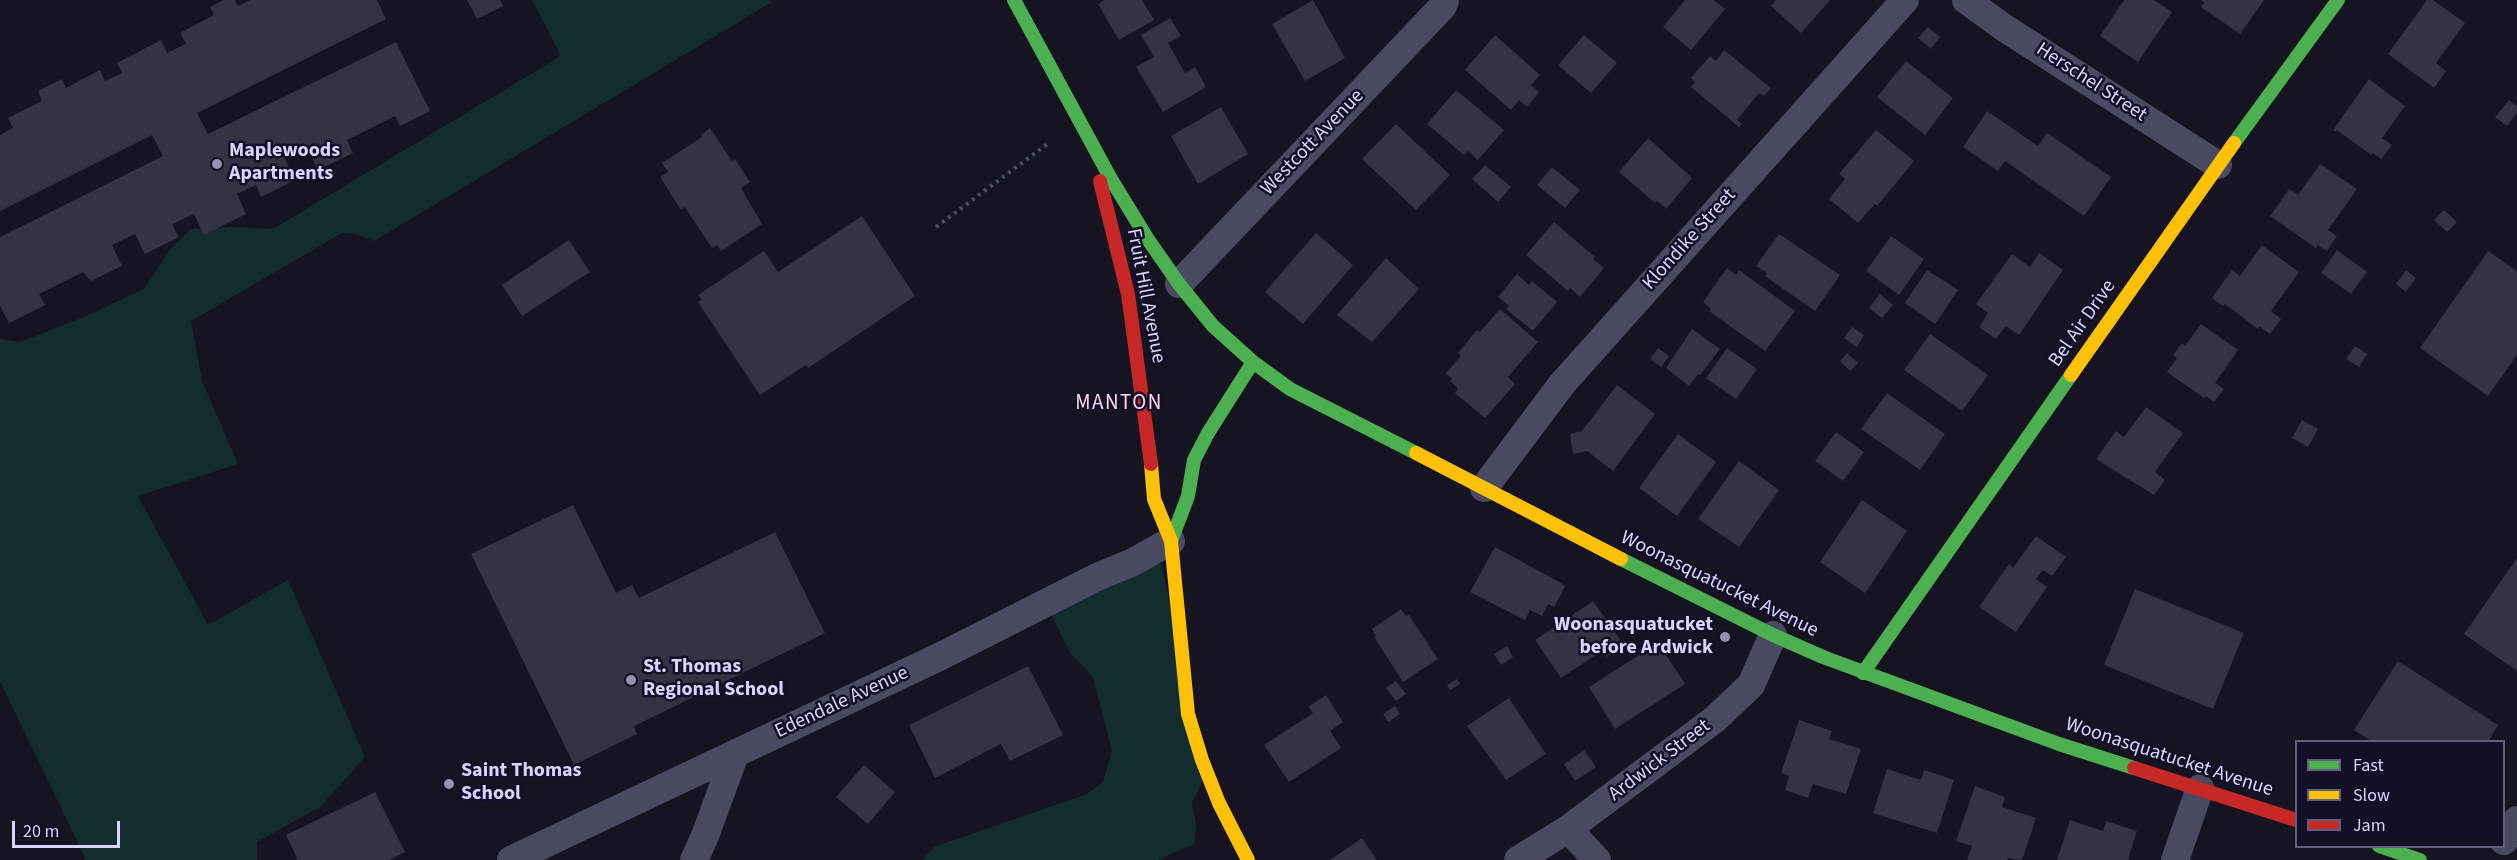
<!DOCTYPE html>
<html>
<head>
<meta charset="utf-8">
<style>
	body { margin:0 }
	#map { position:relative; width:2517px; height:860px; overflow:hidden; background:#161421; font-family:"Source Sans 3",sans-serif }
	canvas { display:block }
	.legend { position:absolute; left:2295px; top:740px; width:210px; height:108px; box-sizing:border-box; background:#130f26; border:2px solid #625e7d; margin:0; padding:8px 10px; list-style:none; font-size:18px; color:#d9d4ff }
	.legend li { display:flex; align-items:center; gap:12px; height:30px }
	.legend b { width:30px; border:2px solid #625e7d }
	.scale { position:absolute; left:12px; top:821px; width:108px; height:27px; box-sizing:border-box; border:3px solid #d9d4ff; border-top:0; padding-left:8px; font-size:18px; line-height:21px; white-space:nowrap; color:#d9d4ff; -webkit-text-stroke:4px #130f26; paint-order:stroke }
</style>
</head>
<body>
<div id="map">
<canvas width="2517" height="860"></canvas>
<ul class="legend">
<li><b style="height:8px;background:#4caf50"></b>Fast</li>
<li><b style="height:8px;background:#ffc107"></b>Slow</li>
<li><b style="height:8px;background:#c62828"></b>Jam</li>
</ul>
<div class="scale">20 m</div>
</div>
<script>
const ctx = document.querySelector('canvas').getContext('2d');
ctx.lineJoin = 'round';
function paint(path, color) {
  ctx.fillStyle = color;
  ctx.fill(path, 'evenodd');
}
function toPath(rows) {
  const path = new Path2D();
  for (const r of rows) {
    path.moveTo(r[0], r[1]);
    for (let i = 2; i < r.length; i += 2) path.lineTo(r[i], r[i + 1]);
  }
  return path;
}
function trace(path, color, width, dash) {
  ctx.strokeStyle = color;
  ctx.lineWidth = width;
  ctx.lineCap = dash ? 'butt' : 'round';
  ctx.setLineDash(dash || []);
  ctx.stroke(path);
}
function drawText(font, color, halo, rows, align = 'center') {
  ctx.font = font + ' "Source Sans 3",sans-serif';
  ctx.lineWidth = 5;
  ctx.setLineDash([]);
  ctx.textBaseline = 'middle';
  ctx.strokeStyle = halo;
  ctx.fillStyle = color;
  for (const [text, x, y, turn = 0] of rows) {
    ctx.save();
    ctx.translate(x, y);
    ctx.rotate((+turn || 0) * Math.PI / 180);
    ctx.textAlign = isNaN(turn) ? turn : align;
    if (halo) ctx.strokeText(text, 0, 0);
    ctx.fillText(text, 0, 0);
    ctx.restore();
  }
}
const green = toPath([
	[532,0,769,0,772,2,374,241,352,233,342,233,191,321,202,381,238,464,138,496,208,625,288,580,365,757,320,807,257,842,257,860,86,860,0,681,0,339,20,342,84,317,144,289,170,249,191,229,235,227,273,229,561,56],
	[1152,547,1162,567,1207,774,1192,802,1196,825,1195,844,1157,860,922,860,934,847,1087,794,1103,782,1112,751,1093,677,1070,653,1043,598]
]);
const building = toPath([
	[223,0,235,0,238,6,250,0,377,0,386,19,197,113,208,134,396,42,430,111,400,126,395,116,347,140,353,153,318,170,308,149,285,159,295,180,261,197,256,185,237,194,246,214,204,235,194,214,172,224,179,237,145,254,135,234,112,245,122,266,91,281,83,272,39,294,45,305,9,323,0,306,0,237,163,156,152,135,0,211,0,135,13,128,8,118,42,101,38,91,62,79,66,88,100,70,105,81,122,73,117,63,161,40,167,53,186,44,180,33,214,15,210,7],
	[467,0,500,0,503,6,477,19],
	[1104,0,1142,0,1154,20,1119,40,1098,4],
	[1313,0,1345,58,1305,81,1272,24],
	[1685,0,1714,0,1725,9,1691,50,1663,27],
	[1776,0,1830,0,1801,33,1771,6],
	[2124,0,2154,0,2172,12,2138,62,2100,36],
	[2201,0,2264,0,2240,34,2201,7,2204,3],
	[2427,0,2433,0,2465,23,2436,63,2446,71,2434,88,2388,54],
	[1170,18,1181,36,1168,43,1185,73,1195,67,1206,87,1163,112,1136,67,1154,57,1141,35],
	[1928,27,1940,37,1931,49,1918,38],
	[1495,35,1540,75,1531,85,1539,92,1527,107,1519,100,1511,110,1465,70],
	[1584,35,1617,63,1591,93,1558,65],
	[1724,50,1771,88,1764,96,1759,93,1737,120,1742,124,1739,127,1691,87,1695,82,1691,78,1710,56,1716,61],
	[1906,61,1953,98,1925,135,1877,97],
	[2369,79,2405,106,2382,138,2392,145,2381,159,2373,153,2371,155,2337,130,2336,132,2333,130],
	[1456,90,1504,130,1478,160,1468,151,1464,155,1427,124],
	[2509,100,2517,106,2517,113,2507,126,2495,117],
	[1221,107,1248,154,1198,184,1171,136],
	[1987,111,2038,146,2047,133,2111,177,2084,216,2005,161,1998,171,1963,147],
	[1396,124,1450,175,1416,210,1362,159],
	[710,128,732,161,735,159,750,182,741,188,762,224,721,251,717,245,712,248,685,207,681,210,660,177,668,172,662,163,702,137,701,135],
	[1876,130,1914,161,1877,206,1875,204,1858,223,1829,199,1845,179,1839,174],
	[1648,138,1692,178,1666,209,1657,201,1655,203,1619,172],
	[2320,164,2357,189,2328,230,2337,236,2327,251,2318,245,2316,248,2270,216,2289,189,2298,195],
	[1485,165,1511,187,1498,202,1472,179],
	[1552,167,1580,190,1565,208,1537,185],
	[2444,210,2457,222,2447,232,2434,220],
	[862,216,915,296,808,368,806,365,760,395,698,302,702,300,698,295,764,251,778,272],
	[1554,222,1595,257,1593,259,1604,268,1580,297,1570,288,1568,291,1526,255],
	[1316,233,1353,265,1303,324,1265,292],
	[1779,234,1840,275,1815,311,1765,276,1767,273,1756,266],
	[1891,236,1924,259,1899,295,1866,271],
	[569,240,590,272,522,316,502,285],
	[2262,245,2299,272,2271,311,2281,319,2270,334,2259,326,2258,329,2225,304,2223,306,2212,298,2232,270,2240,276],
	[2337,250,2367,272,2351,294,2321,273],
	[2488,251,2517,271,2517,355,2488,396,2420,348],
	[2039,253,2063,270,2019,335,2006,326,1996,339,1979,327,1988,313,1976,304,2012,254,2030,267],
	[1386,258,1419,289,1372,342,1337,315],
	[1727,268,1736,275,1739,270,1795,311,1765,351,1709,311,1711,309,1703,302],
	[1927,270,1958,290,1935,324,1905,303],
	[2406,270,2416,278,2406,292,2396,284],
	[1517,274,1529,285,1532,281,1557,302,1533,331,1506,309,1509,306,1498,297],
	[1880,294,1893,305,1882,318,1869,308],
	[1500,309,1538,342,1508,377,1515,384,1485,418,1455,393,1458,388,1450,381,1452,379,1446,373,1461,356,1458,353,1477,330,1480,332],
	[2201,324,2238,350,2215,383,2224,389,2214,402,2206,396,2204,398,2167,372,2177,358,2173,355,2182,343,2185,346],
	[1852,327,1864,335,1857,347,1844,338],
	[1692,329,1720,349,1700,375,1698,374,1689,386,1666,368],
	[1930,334,1988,375,1962,411,1904,370],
	[2355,346,2367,354,2359,367,2346,359],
	[1658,348,1669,356,1661,367,1650,359],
	[1727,348,1757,369,1736,399,1706,378],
	[1847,353,1858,363,1850,371,1840,361],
	[1617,385,1655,414,1613,471,1587,451,1573,454,1570,434,1582,431],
	[1887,393,1945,434,1920,470,1861,429],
	[2146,407,2183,433,2155,472,2165,480,2154,495,2096,459,2116,431,2124,437],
	[2302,420,2318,429,2308,447,2292,438],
	[1836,432,1864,452,1843,481,1815,461],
	[1678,434,1716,462,1677,516,1639,488],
	[1739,461,1779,490,1739,547,1698,519],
	[1862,500,1907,531,1865,593,1820,562],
	[573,505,616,593,632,585,639,598,775,532,825,633,634,726,637,734,574,765,471,554],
	[2036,536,2066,557,2052,576,2043,570,2036,579,2047,587,2016,632,1979,607,2009,564,2013,568],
	[1495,547,1561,583,1565,587,1554,607,1548,604,1542,616,1530,610,1525,620,1470,592],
	[2517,558,2517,671,2464,634],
	[2135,589,2244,633,2213,709,2104,665],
	[1593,601,1624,645,1607,657,1602,651,1561,678,1535,640],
	[1401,609,1406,616,1409,615,1438,659,1403,682,1374,637,1376,636,1372,629],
	[1658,643,1685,684,1615,729,1589,687],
	[1507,646,1513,657,1501,665,1494,654],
	[2398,661,2498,725,2488,742,2373,742,2354,730],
	[1028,666,1063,735,1010,761,1001,744,935,778,909,725],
	[1457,679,1460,684,1450,690,1447,685],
	[1396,681,1406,694,1396,701,1386,688],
	[1326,695,1343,722,1330,731,1341,748,1289,782,1264,745,1313,713,1308,707],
	[1509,698,1546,754,1506,780,1467,726],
	[1395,706,1400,714,1388,722,1383,714],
	[1799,720,1832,731,1829,739,1861,749,1846,794,1813,784,1808,798,1785,790,1789,776,1781,773],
	[1584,750,1596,767,1575,781,1564,764],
	[864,765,895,792,868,824,836,797],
	[1887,769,1921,780,1924,770,1954,780,1937,833,1873,813],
	[1975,786,2005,797,2002,807,2036,818,2022,860,2008,858,2007,860,1967,860,1972,846,1956,841],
	[375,792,405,852,389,860,298,860,286,835],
	[2070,820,2103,831,2106,821,2137,831,2128,860,2057,860],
	[1362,838,1377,860,1330,860]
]);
const path = toPath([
	[936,227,1050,142]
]);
const street = toPath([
	[1966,0,2003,27,2218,165],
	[1179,284,1443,6,1445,0],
	[1484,488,1562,384,1905,0],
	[1568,829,1597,860],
	[2504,841,2517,820],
	[511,860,941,656,1097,577,1131,563,1171,541],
	[694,860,705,836,735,754],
	[1518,860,1568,829,1715,719,1751,685,1773,635],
	[2175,860,2200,788]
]);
const fast = toPath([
	[1014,0,1111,179,1147,238,1179,284,1213,326,1253,362,1290,389,1416,453],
	[2234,143,2338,0],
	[1171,541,1188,496,1194,460,1208,433,1253,362],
	[1621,559,1773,635,1823,657,2059,744,2134,768],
	[1863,673,2071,375],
	[2379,846,2420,860]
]);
const slow = toPath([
	[2071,375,2234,143],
	[1416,453,1621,559],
	[1151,464,1154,499,1171,541,1188,714,1202,760,1219,803,1248,860]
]);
const jam = toPath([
	[1100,181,1128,294,1151,464],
	[2134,768,2296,820]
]);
const markers = [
	[217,164,6,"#9591b1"],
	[1725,637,6,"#9591b1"],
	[631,680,6,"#9591b1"],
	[449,784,6,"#9591b1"]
];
const streetNames = [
	["Herschel Street",2091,83,33],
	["Westcott Avenue",1313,143,-46],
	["Klondike Street",1690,240,-48],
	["Fruit Hill Avenue",1145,296,79],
	["Bel Air Drive",2083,324,-55],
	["Woonasquatucket Avenue",1719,585,26],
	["Edendale Avenue",842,703,-25],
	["Woonasquatucket Avenue",2169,758,18],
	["Ardwick Street",1660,761,-37]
];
const poiNames = [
	["Maplewoods",229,152],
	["Apartments",229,175],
	["Woonasquatucket",1713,626,"right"],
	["before Ardwick",1713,649,"right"],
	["St. Thomas",643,668],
	["Regional School",643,691],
	["Saint Thomas",461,772],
	["School",461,795]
];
const neighbourhoodNames = [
	["MANTON",1119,404]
];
paint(green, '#132c2d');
paint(building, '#343243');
trace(path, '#44505f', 4, [3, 4.5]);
trace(street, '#4a4962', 28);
trace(fast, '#4caf50', 14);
trace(slow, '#ffc107', 14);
trace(jam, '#c62828', 14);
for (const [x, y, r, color] of markers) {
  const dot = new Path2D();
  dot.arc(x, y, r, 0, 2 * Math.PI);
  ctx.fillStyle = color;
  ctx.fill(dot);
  trace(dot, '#130f26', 2);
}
drawText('20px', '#d9d4ff', '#130f26', streetNames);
drawText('bold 20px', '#d9d4ff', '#130f26', poiNames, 'left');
ctx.letterSpacing = '1.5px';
drawText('21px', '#ffd6f0', '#130f26', neighbourhoodNames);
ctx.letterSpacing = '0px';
</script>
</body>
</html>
